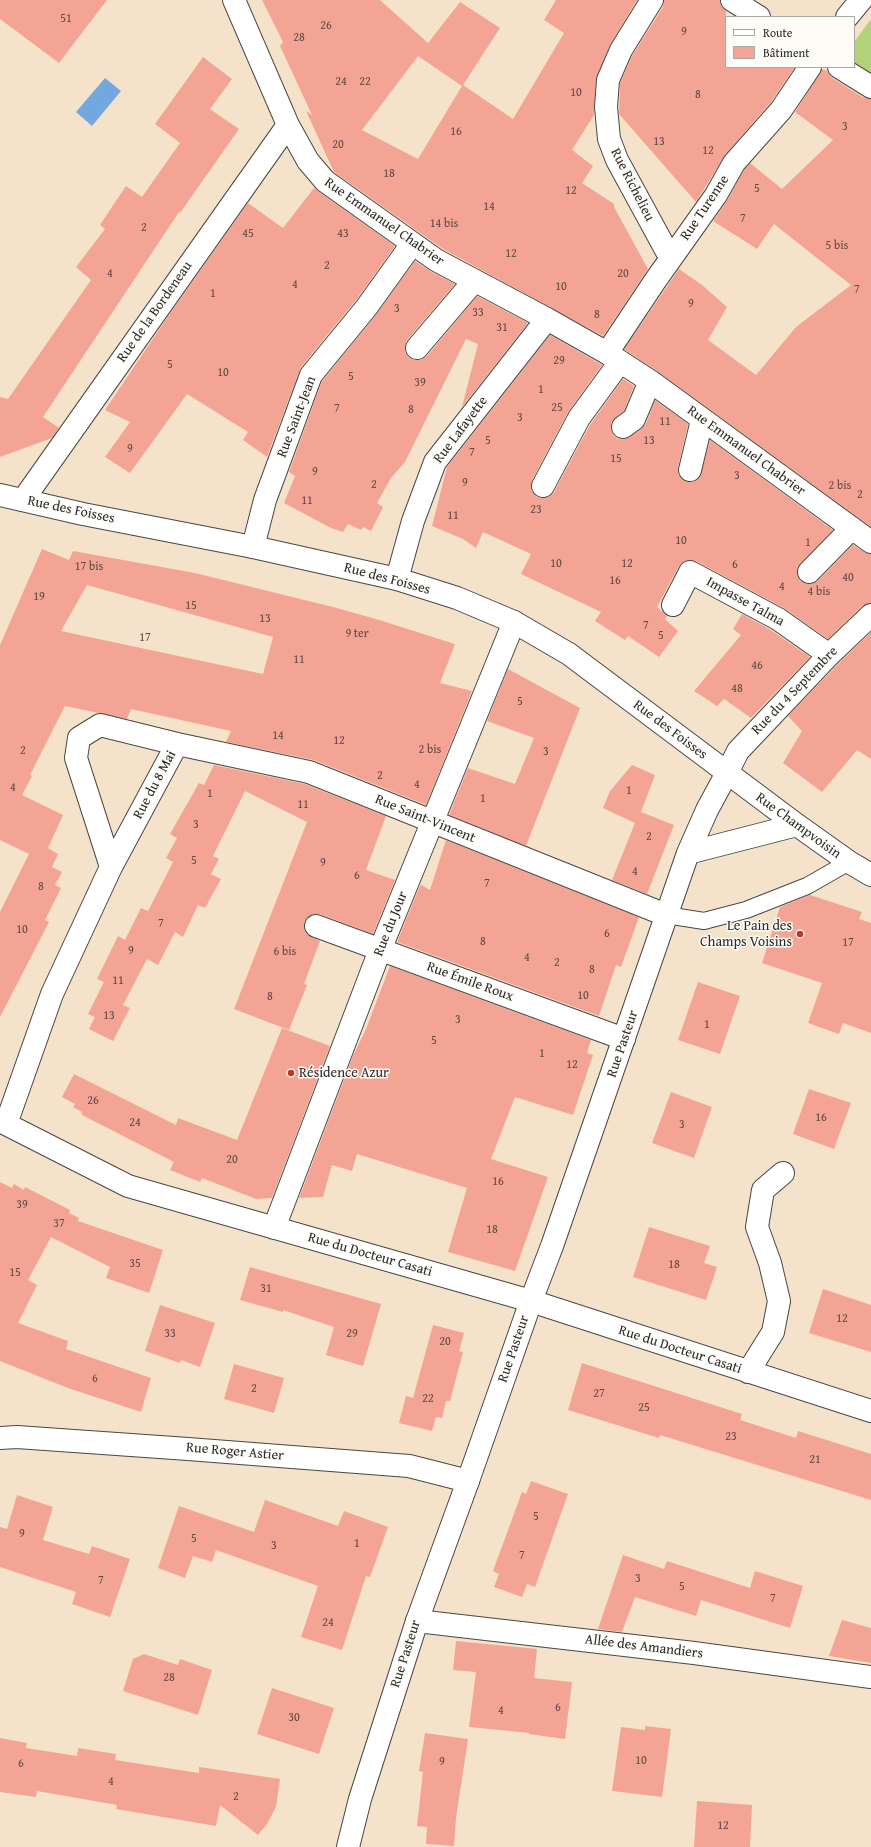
<!DOCTYPE html>
<html>
<head>
<meta charset="utf-8">
<style>
	body { margin:0 }
	#map { position:relative; width:871px; height:1847px; overflow:hidden; background:#f4e3ca; font-family:"Gentium Book Plus",serif }
	canvas { display:block }
	.legend { position:absolute; left:725px; top:16px; width:130px; height:52px; box-sizing:border-box; background:#fdfcf7; border:1px solid #a9a8a5; margin:0; padding:5px 7px; list-style:none; font-size:12px; color:#2b2b2b }
	.legend li { display:flex; align-items:center; gap:8px; height:20px }
	.legend b { width:20px; border:1px solid #a9a8a5 }
</style>
</head>
<body>
<div id="map">
<canvas width="871" height="1847"></canvas>
<ul class="legend">
<li><b style="height:5px;background:#fff"></b>Route</li>
<li><b style="height:11px;background:#f4a494"></b>Bâtiment</li>
</ul>
</div>
<script>
const ctx = document.querySelector('canvas').getContext('2d');
ctx.lineJoin = 'round';
function paint(path, color) {
  ctx.fillStyle = color;
  ctx.fill(path, 'evenodd');
}
function toPath(rows) {
  const path = new Path2D();
  for (const r of rows) {
    path.moveTo(r[0], r[1]);
    for (let i = 2; i < r.length; i += 2) path.lineTo(r[i], r[i + 1]);
  }
  return path;
}
function trace(path, color, width, dash) {
  ctx.strokeStyle = color;
  ctx.lineWidth = width;
  ctx.lineCap = dash ? 'butt' : 'round';
  ctx.setLineDash(dash || []);
  ctx.stroke(path);
}
function drawText(font, color, halo, rows, align = 'center') {
  ctx.font = font + ' "Gentium Book Plus",serif';
  ctx.lineWidth = 3;
  ctx.setLineDash([]);
  ctx.textBaseline = 'middle';
  ctx.strokeStyle = halo;
  ctx.fillStyle = color;
  for (const [text, x, y, turn = 0] of rows) {
    ctx.save();
    ctx.translate(x, y);
    ctx.rotate((+turn || 0) * Math.PI / 180);
    ctx.textAlign = isNaN(turn) ? turn : align;
    if (halo) ctx.strokeText(text, 0, 0);
    ctx.fillText(text, 0, 0);
    ctx.restore();
  }
}
const green = toPath([
	[871,19,871,82,854,67,854,42]
]);
const water = toPath([
	[105,78,121,91,92,126,76,112]
]);
const building = toPath([
	[0,0,107,0,59,63,0,19],
	[262,0,380,0,428,43,362,130,418,159,462,86,418,56,460,2,500,28,463,85,513,119,564,33,544,20,556,0,637,0,610,45,596,79,594,115,572,150,593,166,582,183,614,204,614,207,648,269,603,336,443,249,334,172,306,111,312,115,280,46,283,42],
	[664,0,720,0,721,6,726,11,726,67,795,67,771,102,725,155,696,202,619,114,620,83,632,56,663,7],
	[203,57,232,79,210,109,239,129,180,213,179,212,43,417,59,428,52,438,0,457,0,397,8,399,91,280,76,267,105,229,100,225,126,186,142,197,180,143,155,124],
	[822,69,827,71,832,78,864,98,871,99,871,527,657,371,624,349,679,269,702,285,727,307,708,340,756,375,796,327,851,285,774,224,757,249,713,221,727,201,744,170,750,163,782,189,833,140,795,112],
	[314,188,395,246,356,300,301,367,267,457,243,440,248,432,187,394,130,473,105,457,130,422,105,410,169,315,248,203,283,228],
	[415,261,430,271,455,284,407,340,405,345,405,352,409,358,414,360,421,360,427,356,477,296,528,323,462,407,478,344,466,339,405,462,391,478,377,503,383,507,371,531,363,527,361,530,348,524,343,532,331,528,284,503,295,476,289,472,322,381,376,315],
	[550,335,602,365,568,412,532,480,531,487,532,492,537,497,544,498,549,497,554,492,590,425,623,379,634,386,624,411,611,422,611,429,613,435,618,439,625,439,641,429,646,424,655,400,688,424,678,467,678,474,682,479,687,482,693,482,699,478,710,440,833,530,800,564,797,569,797,575,800,581,806,584,812,584,818,581,853,545,864,552,871,554,871,603,862,606,828,639,784,608,696,561,689,560,684,561,679,566,657,607,667,616,665,619,678,631,659,657,628,636,625,640,595,621,601,612,521,574,531,554,483,532,476,548,463,539,432,526,447,467],
	[42,549,69,560,73,551,195,573,333,607,376,619,455,644,440,683,472,691,426,805,314,760,226,742,231,731,131,709,127,719,65,706,30,775,32,776,22,795,63,815,48,848,58,854,52,867,62,872,55,885,61,888,45,920,49,922,0,1017,0,912,29,854,0,840,0,645],
	[87,585,273,637,263,674,61,631],
	[742,614,771,630,810,657,751,718,724,699,717,706,694,691,741,635,733,629],
	[871,632,871,759,857,750,822,792,783,763,802,731,788,716,838,664],
	[508,669,580,708,526,846,449,815,468,768,515,784,534,738,487,721],
	[214,765,305,784,386,816,366,870,395,880,373,934,320,914,313,914,308,917,304,922,304,929,306,934,320,941,304,984,307,985,289,1030,234,1009,307,822,245,791,213,856,219,859,211,874,221,879,205,908,198,905,183,937,175,932,158,965,147,959,123,1005,130,1008,113,1041,89,1029,95,1017,88,1014,104,982,97,979,118,936,125,940,141,908,148,911,173,862,166,858,177,838,170,834,199,783,204,785],
	[632,765,655,775,641,812,674,825,647,894,612,880,635,823,603,808,610,791],
	[446,840,639,917,621,967,616,965,599,1016,397,942,419,888,421,885,430,890],
	[810,895,862,912,859,919,871,923,871,1033,843,1023,839,1034,808,1023,822,983,762,963,780,907],
	[390,966,591,1040,587,1053,593,1055,573,1115,515,1097,491,1159,548,1177,515,1271,448,1252,467,1188,357,1154,352,1171,332,1165,323,1197,299,1198,353,1056,366,1029],
	[698,982,740,996,720,1054,678,1040],
	[282,1028,330,1046,272,1198,256,1199,202,1178,200,1182,170,1170,174,1162,82,1115,82,1112,73,1107,75,1104,62,1097,74,1074,176,1125,178,1118,237,1140],
	[809,1089,851,1103,834,1149,793,1134],
	[671,1092,712,1107,694,1158,652,1143],
	[0,1182,12,1188,14,1184,24,1190,25,1187,70,1210,69,1213,79,1218,78,1221,163,1250,149,1293,106,1278,110,1267,51,1237,28,1280,37,1285,18,1323,68,1341,66,1349,151,1378,141,1412,68,1388,0,1361],
	[649,1227,710,1246,704,1263,717,1267,706,1300,633,1277],
	[250,1267,381,1304,363,1366,326,1355,334,1327,283,1310,283,1312,240,1300],
	[823,1289,871,1305,871,1352,809,1333],
	[160,1305,215,1323,200,1367,181,1360,180,1363,145,1351],
	[433,1325,464,1333,459,1351,463,1352,450,1401,446,1401,442,1418,436,1417,432,1431,399,1423,406,1396,413,1398],
	[582,1363,742,1414,740,1420,796,1438,798,1431,871,1454,871,1500,660,1435,659,1438,568,1410],
	[234,1364,284,1378,274,1413,224,1399],
	[531,1481,568,1494,535,1587,527,1584,522,1597,494,1587,499,1574,493,1571,522,1492,526,1494],
	[17,1495,53,1507,43,1540,89,1554,92,1546,130,1559,110,1617,72,1604,76,1592,0,1567,0,1527,7,1529],
	[265,1500,338,1526,344,1511,388,1527,370,1577,366,1576,342,1650,301,1637,318,1586,216,1550,212,1562,193,1556,185,1578,158,1568,179,1506,254,1532],
	[623,1555,664,1569,667,1561,750,1588,755,1571,803,1586,790,1628,701,1600,696,1616,635,1597,622,1632,598,1629],
	[842,1620,871,1628,871,1663,829,1656],
	[456,1641,537,1649,534,1678,572,1682,565,1739,529,1734,529,1733,469,1727,476,1672,453,1670],
	[144,1654,178,1665,180,1659,212,1670,198,1715,123,1691,133,1659],
	[272,1688,334,1708,319,1754,257,1734],
	[645,1726,671,1729,662,1797,612,1791,621,1727,645,1730],
	[425,1733,468,1739,456,1818,454,1846,426,1844,427,1827,417,1826,423,1772,419,1771],
	[0,1738,27,1743,26,1748,77,1756,78,1748,116,1754,115,1760,199,1773,199,1767,280,1779,276,1807,267,1824,258,1835,220,1805,216,1826,116,1809,117,1805,37,1791,36,1797,0,1792],
	[697,1801,752,1805,750,1847,694,1847]
]);
const service = toPath([
	[666,915,704,921,746,910,807,886,849,862]
]);
const minor = toPath([
	[234,0,288,125,308,161,325,181,436,260,547,319,607,353,650,381,871,542],
	[652,0,621,50,608,80,606,107,609,139,617,160,666,250,673,255],
	[732,0,759,17],
	[847,17,861,0],
	[839,67,871,87],
	[417,348,474,281],
	[607,353,655,281,716,195,734,163,781,110,810,67],
	[623,427,634,419,650,381],
	[690,470,702,420],
	[543,486,579,418,620,362],
	[23,500,288,125],
	[253,547,265,500,311,375,366,308,412,244],
	[809,572,852,528],
	[397,579,413,521,435,462,547,319],
	[673,605,690,572,778,619,829,655],
	[177,744,309,772,666,915],
	[727,773,738,751,829,655,871,615],
	[316,926,624,1039],
	[0,1121,128,1186,531,1301,871,1411],
	[6,1124,52,994,111,867,177,744,100,725,79,738,76,758,111,867],
	[274,1228,380,950,514,622],
	[748,1372,773,1332,779,1301,770,1263,757,1227,763,1190,783,1173],
	[0,1438,17,1437,188,1449,409,1466,468,1481],
	[417,1621,694,1653,871,1677]
]);
const secondary = toPath([
	[0,495,83,514,253,547,397,579,457,598,514,622,569,654,797,825,849,862,871,875],
	[688,853,797,825],
	[348,1847,360,1799,417,1621,468,1481,531,1301,552,1246,688,853,707,810,727,773]
]);
const markers = [
	[800,934,4,"#c8321e"],
	[291,1073,4,"#c8321e"]
];
const numberNames = [
	["51",66,19],
	["26",326,26],
	["9",684,32],
	["28",299,38],
	["24",341,82],
	["22",365,82],
	["10",576,93],
	["8",698,95],
	["3",845,127],
	["16",456,132],
	["13",659,142],
	["20",338,145],
	["12",708,151],
	["18",389,174],
	["5",757,189],
	["12",571,191],
	["14",489,207],
	["7",743,219],
	["14 bis",444,224],
	["2",144,228],
	["45",248,234],
	["43",343,234],
	["5 bis",837,246],
	["12",511,254],
	["2",327,266],
	["4",110,274],
	["20",623,274],
	["4",295,285],
	["10",561,287],
	["7",857,290],
	["1",213,294],
	["9",691,304],
	["3",397,309],
	["33",478,313],
	["8",597,315],
	["31",502,328],
	["29",559,361],
	["5",170,365],
	["10",223,373],
	["5",351,377],
	["39",420,383],
	["1",541,390],
	["25",557,408],
	["7",337,409],
	["8",411,410],
	["3",520,418],
	["11",665,422],
	["5",488,441],
	["13",649,441],
	["9",130,449],
	["7",472,453],
	["15",616,459],
	["9",315,472],
	["3",737,476],
	["9",465,483],
	["2",374,485],
	["2 bis",840,486],
	["2",860,495],
	["11",307,501],
	["23",536,510],
	["11",453,516],
	["10",681,541],
	["1",808,543],
	["10",556,564],
	["12",627,564],
	["6",735,565],
	["17 bis",89,567],
	["40",848,578],
	["16",615,581],
	["4",782,587],
	["4 bis",819,592],
	["19",39,597],
	["15",191,606],
	["13",265,619],
	["7",646,626],
	["9 ter",357,634],
	["5",661,636],
	["17",145,638],
	["11",299,660],
	["46",757,666],
	["48",737,689],
	["5",520,702],
	["14",278,736],
	["12",339,741],
	["2 bis",430,750],
	["2",23,751],
	["3",546,752],
	["2",380,776],
	["4",417,785],
	["4",13,788],
	["1",629,791],
	["1",210,794],
	["1",483,799],
	["11",303,805],
	["3",196,825],
	["2",649,837],
	["5",194,861],
	["9",323,863],
	["4",635,872],
	["6",357,876],
	["7",487,884],
	["8",41,887],
	["7",161,924],
	["10",22,930],
	["6",607,934],
	["8",483,942],
	["17",848,943],
	["9",131,951],
	["6 bis",285,952],
	["4",527,958],
	["2",557,963],
	["8",592,970],
	["11",118,981],
	["10",583,996],
	["8",270,997],
	["13",109,1016],
	["3",458,1020],
	["1",707,1025],
	["5",434,1041],
	["1",542,1054],
	["12",572,1065],
	["26",93,1101],
	["16",821,1118],
	["24",135,1123],
	["3",682,1125],
	["20",232,1160],
	["16",498,1182],
	["39",22,1205],
	["37",59,1224],
	["18",492,1230],
	["35",135,1264],
	["18",674,1265],
	["15",15,1273],
	["31",266,1289],
	["12",842,1319],
	["33",170,1334],
	["29",352,1334],
	["20",445,1342],
	["6",95,1379],
	["2",254,1389],
	["27",599,1394],
	["22",428,1399],
	["25",644,1408],
	["23",731,1437],
	["21",815,1460],
	["5",536,1517],
	["9",22,1534],
	["5",194,1539],
	["1",357,1544],
	["3",274,1546],
	["7",522,1556],
	["3",638,1579],
	["7",101,1581],
	["5",682,1587],
	["7",773,1599],
	["24",328,1623],
	["28",169,1678],
	["6",558,1708],
	["4",501,1711],
	["30",294,1718],
	["10",641,1761],
	["9",442,1762],
	["6",21,1764],
	["4",111,1782],
	["2",236,1797],
	["12",723,1826]
];
const streetNames = [
	["Rue Richelieu",632,185,63],
	["Rue Turenne",705,208,-56],
	["Rue Emmanuel Chabrier",384,222,35],
	["Rue de la Bordeneau",155,312,-55],
	["Rue Saint-Jean",297,417,-69],
	["Rue Lafayette",461,430,-53],
	["Rue Emmanuel Chabrier",746,451,36],
	["Rue des Foisses",71,510,12],
	["Rue des Foisses",387,579,15],
	["Impasse Talma",745,602,29],
	["Rue du 4 Septembre",795,691,-46],
	["Rue des Foisses",670,730,37],
	["Rue du 8 Mai",155,785,-62],
	["Rue Saint-Vincent",425,819,22],
	["Rue Champvoisin",798,826,36],
	["Rue du Jour",391,924,-68],
	["Rue Émile Roux",470,982,20],
	["Rue Pasteur",623,1044,-71],
	["Rue du Docteur Casati",370,1255,16],
	["Rue Pasteur",514,1349,-71],
	["Rue du Docteur Casati",680,1350,18],
	["Rue Roger Astier",235,1452,5],
	["Allée des Amandiers",644,1647,7],
	["Rue Pasteur",406,1654,-72]
];
const poiNames = [
	["Le Pain des",792,926],
	["Champs Voisins",792,942],
	["Résidence Azur",299,1073,"left"]
];
paint(green, '#b4d279');
paint(water, '#73a7df');
paint(building, '#f4a494');
trace(service, '#494743', 18);
trace(minor, '#494743', 24);
trace(secondary, '#494743', 24);
trace(service, '#fff', 16);
trace(minor, '#fff', 22);
trace(secondary, '#fff', 22);
for (const [x, y, r, color] of markers) {
  const dot = new Path2D();
  dot.arc(x, y, r, 0, 2 * Math.PI);
  ctx.fillStyle = color;
  ctx.fill(dot);
  trace(dot, '#fdfcf7', 1.5);
}
drawText('12px', '#5d4945', null, numberNames);
drawText('14px', '#2b2b2b', '#fdfcf7', streetNames);
drawText('14px', '#2b2b2b', '#fdfcf7', poiNames, 'right');
</script>
</body>
</html>
